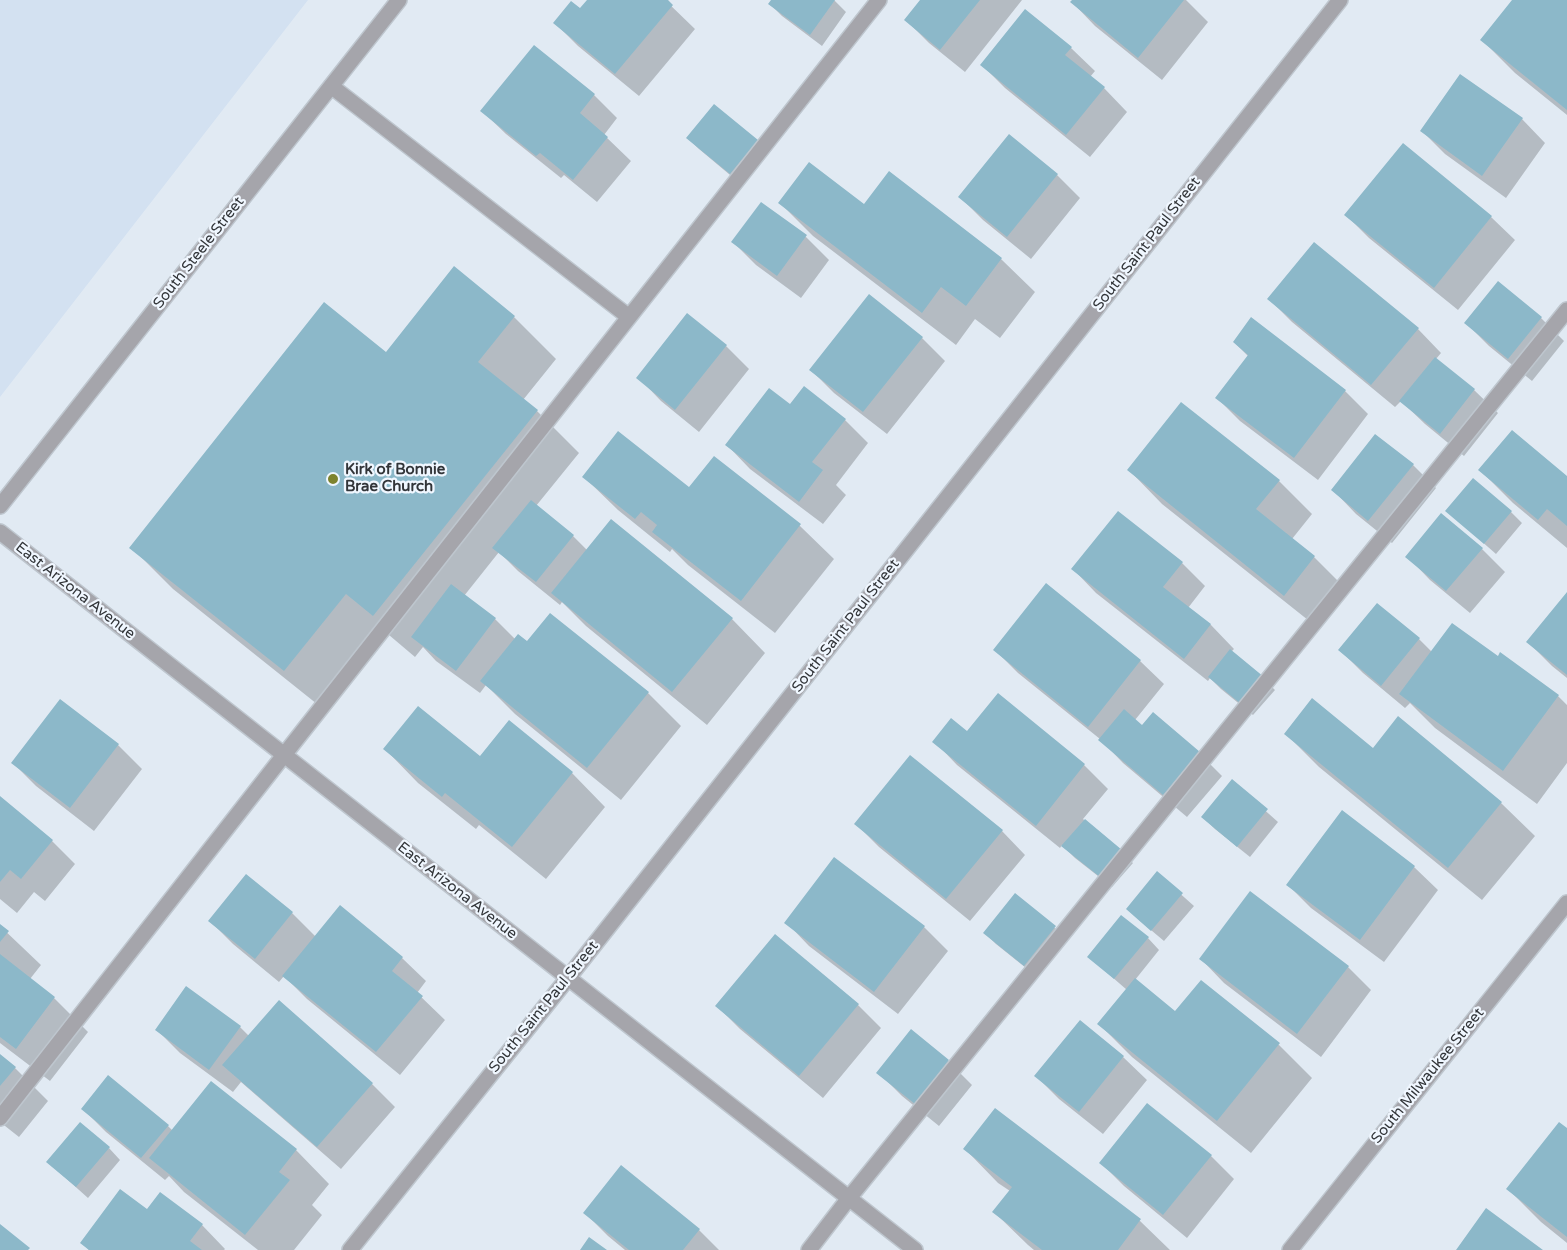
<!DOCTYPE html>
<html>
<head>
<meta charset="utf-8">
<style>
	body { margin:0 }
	canvas { display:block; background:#e1eaf3 }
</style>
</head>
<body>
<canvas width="1567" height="1250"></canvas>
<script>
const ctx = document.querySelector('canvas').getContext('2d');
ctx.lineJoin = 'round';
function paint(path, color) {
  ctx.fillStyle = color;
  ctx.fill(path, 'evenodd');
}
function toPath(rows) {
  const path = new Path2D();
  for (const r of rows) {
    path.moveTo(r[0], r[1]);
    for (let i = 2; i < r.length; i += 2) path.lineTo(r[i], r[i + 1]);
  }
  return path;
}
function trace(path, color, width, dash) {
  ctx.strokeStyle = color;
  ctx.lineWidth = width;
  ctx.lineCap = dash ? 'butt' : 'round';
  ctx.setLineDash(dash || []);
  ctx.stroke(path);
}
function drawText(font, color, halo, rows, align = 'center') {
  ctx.font = font + ' "Varela Round",sans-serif';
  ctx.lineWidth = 4.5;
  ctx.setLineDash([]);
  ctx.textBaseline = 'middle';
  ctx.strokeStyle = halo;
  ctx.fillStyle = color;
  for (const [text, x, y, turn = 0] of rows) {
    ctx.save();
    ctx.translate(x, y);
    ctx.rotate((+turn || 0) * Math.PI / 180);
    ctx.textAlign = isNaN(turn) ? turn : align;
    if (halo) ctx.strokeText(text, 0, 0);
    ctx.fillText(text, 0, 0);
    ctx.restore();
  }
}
const built = toPath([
	[0,0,308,0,0,397]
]);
const shadow = toPath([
	[589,0,665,0,695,29,639,96,578,46,555,23,580,11],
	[773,0,834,0,846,12,822,46,782,16,770,4],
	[922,0,1022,0,965,72,929,43,906,20],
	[1074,0,1186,0,1208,22,1162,80,1095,26,1072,2],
	[1514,0,1567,0,1567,115,1515,73,1482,40],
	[1025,11,1071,48,1095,71,1090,77,1104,88,1127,112,1090,157,1005,88,982,65],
	[534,47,594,95,617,118,604,135,631,161,597,202,564,175,561,178,506,134,482,111],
	[1522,119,1545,143,1506,198,1445,154,1422,131],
	[688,138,757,141,768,153,742,185,699,149],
	[1057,175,1080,198,1031,259,983,220,960,197],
	[780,203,864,207,1001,259,1035,292,1000,338,975,319,956,345,813,236],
	[1346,215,1491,217,1515,240,1458,310,1369,238],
	[806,237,829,260,801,298,756,265,733,242],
	[1269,299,1418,329,1441,353,1436,359,1474,390,1498,413,1464,456,1425,424,1401,401,1395,407,1292,322],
	[514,317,556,359,523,400,537,411,579,453,536,506,573,536,587,550,732,619,765,653,707,725,586,626,562,602,560,605,518,571,499,552,464,596,495,619,515,639,648,693,681,726,621,800,515,714,486,685,480,693,436,661,423,647,415,657,389,635,327,712,173,589,131,547,386,354],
	[1541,318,1564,341,1532,381,1489,346,1466,323],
	[922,338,945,361,887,434,834,393,811,370],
	[1234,342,1345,391,1368,414,1318,480,1240,421,1217,398,1249,357],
	[726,346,749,369,699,432,661,401,638,377],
	[791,406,845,420,868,443,836,485,846,495,823,524,750,469,727,445],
	[714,458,800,526,834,559,775,633,688,565,672,549,670,552,618,510,584,477,690,489],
	[1413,465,1436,488,1392,543,1356,514,1333,490],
	[1129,470,1279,481,1312,514,1292,539,1314,557,1348,591,1318,628,1162,504],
	[1480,470,1567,478,1567,548,1513,503],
	[1447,511,1511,512,1522,523,1496,554],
	[1482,549,1505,572,1470,613,1430,580,1407,556],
	[1182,563,1205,586,1188,608,1211,625,1234,649,1231,652,1263,678,1275,690,1253,715,1221,689,1210,678,1208,681,1096,593,1073,569],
	[1047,586,1140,661,1164,684,1135,720,1142,727,1199,753,1222,776,1187,817,1123,763,1100,739,1018,673,995,650],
	[1567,594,1567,678,1552,666,1528,642],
	[1377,605,1419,639,1432,652,1498,659,1558,696,1567,705,1567,763,1537,804,1435,728,1410,703,1405,708,1363,673,1340,650],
	[998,695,1084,765,1108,789,1083,819,1133,863,1112,887,1075,858,1062,845,1060,848,957,765,934,741,967,733],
	[60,701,118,745,142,769,94,831,36,786,13,763],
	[1286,734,1373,750,1501,803,1535,836,1482,900,1319,767],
	[385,749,480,759,572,773,605,807,546,879,479,825,476,829,418,783],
	[1232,781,1278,822,1250,857,1215,829,1203,817],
	[0,798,52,841,75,864,45,901,34,892,17,913,0,899],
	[856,824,1002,831,1025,855,970,921,879,847],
	[834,859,924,927,948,951,898,1014,809,946,786,922],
	[1414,867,1438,890,1384,962,1311,908,1288,885],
	[1157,873,1194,906,1164,941,1139,920],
	[246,876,292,913,316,937,402,958,426,981,417,993,445,1020,400,1075,307,999,284,976,279,982,233,944,210,921],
	[0,926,41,965,30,979,54,998,88,1032,50,1081,0,1043],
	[1055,928,1066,939,1036,976,996,944,985,933],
	[1148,938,1159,950,1135,980,1175,1014,1279,1045,1312,1078,1251,1153,1132,1057,1099,1024,1127,990,1089,957],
	[1201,959,1348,967,1371,990,1321,1057,1224,983],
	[858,1005,881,1028,823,1098,740,1029,717,1006],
	[240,1027,249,1036,372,1084,395,1107,341,1169,241,1082,233,1092,180,1053,157,1030],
	[911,1031,948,1061,972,1085,939,1126,902,1096,878,1072],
	[0,1056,15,1068,48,1101,19,1137,0,1122],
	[1123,1057,1147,1080,1103,1134,1059,1099,1036,1076],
	[211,1083,296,1150,329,1184,312,1205,322,1215,294,1250,258,1250,184,1192,169,1176,165,1180,106,1132,83,1109,168,1126,173,1131],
	[995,1110,1140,1221,1170,1250,1034,1250,1028,1245,994,1212,1010,1191,998,1183,965,1149],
	[1567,1130,1567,1243,1541,1222,1508,1189],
	[109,1148,120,1160,88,1198,60,1173],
	[1211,1156,1234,1179,1187,1238,1124,1186,1101,1163],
	[160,1194,202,1225,225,1249,224,1250,89,1250,82,1243,148,1211],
	[585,1213,699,1230,719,1250,625,1250,608,1236]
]);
const building = toPath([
	[587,0,668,0,673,5,615,74,553,23,571,1,580,8],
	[771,0,835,0,810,35,768,4],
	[920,0,980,0,940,50,904,20],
	[1072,0,1184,0,1138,58,1070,2],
	[1512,0,1567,0,1567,110,1480,40],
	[1025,9,1072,47,1065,55,1105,87,1066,135,980,65],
	[534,45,595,94,580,113,608,137,573,180,540,153,536,156,480,111],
	[1460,74,1523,118,1482,176,1420,131],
	[714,104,758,140,730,174,686,138],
	[1009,134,1058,174,1007,237,958,197],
	[1403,143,1492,216,1434,288,1344,215],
	[809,162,864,204,889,171,1002,258,966,306,941,287,922,313,778,203],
	[761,202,807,235,777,276,731,242],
	[1314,242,1419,328,1371,385,1267,299],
	[454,266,515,316,478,362,538,410,373,616,346,594,284,671,129,548,324,302,386,352],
	[1498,281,1542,317,1508,359,1464,323],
	[869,294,923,337,863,412,809,370],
	[687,313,727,345,675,410,636,378],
	[1251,317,1346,390,1294,458,1215,398,1248,355,1233,342],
	[1435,357,1475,389,1440,434,1399,401],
	[804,386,846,419,812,462,823,470,799,502,725,445,769,388,790,404],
	[1181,402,1280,480,1256,509,1315,556,1284,596,1127,470],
	[1512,430,1567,476,1567,526,1547,509,1538,520,1478,470],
	[618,431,689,487,714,456,801,524,741,601,652,532,657,525,641,512,635,519,582,477],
	[1375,434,1414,464,1368,521,1331,490],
	[1473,478,1512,511,1484,544,1445,511],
	[531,500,574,535,536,582,492,548],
	[1118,511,1183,562,1163,587,1211,624,1184,659,1071,569],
	[1441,513,1483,548,1446,591,1405,557],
	[611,519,733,618,672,692,551,593],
	[1046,583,1141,660,1088,727,993,650],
	[451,584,496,618,456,671,411,637],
	[1567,592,1567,675,1526,642],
	[1377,603,1420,638,1381,686,1338,650],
	[550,613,649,692,587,768,480,681,518,634,527,641],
	[1452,623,1498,656,1500,652,1559,695,1503,771,1399,694],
	[1230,649,1264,677,1241,704,1208,677],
	[998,693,1085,764,1036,826,932,742,951,718,967,731],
	[1312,698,1373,748,1398,716,1502,802,1448,868,1284,734],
	[60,699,119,744,70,808,11,763],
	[418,706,480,756,509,720,573,772,512,847,445,793,442,797,383,749],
	[1124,709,1142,725,1153,712,1200,752,1163,795,1098,740],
	[910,755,1003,830,946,899,854,824],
	[1232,779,1268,809,1237,847,1201,817],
	[0,796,53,840,21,879,10,870,0,882],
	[1342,810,1415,866,1360,940,1286,885],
	[1085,819,1122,850,1100,877,1061,846],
	[834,857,925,926,874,992,784,923],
	[1157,871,1183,893,1151,931,1126,909],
	[246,874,293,912,255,959,208,921],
	[1250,891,1349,966,1297,1034,1199,959],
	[1015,893,1056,926,1024,966,983,933],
	[340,905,403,957,392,971,423,996,376,1052,282,976],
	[1121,915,1149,937,1114,979,1087,957],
	[0,924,9,931,0,942],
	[775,934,859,1004,799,1076,715,1006],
	[0,954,55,997,16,1049,0,1037],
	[1135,978,1175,1011,1201,980,1280,1043,1217,1121,1097,1024],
	[186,986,241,1026,209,1070,155,1030],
	[279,1000,373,1083,317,1147,222,1065],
	[1080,1020,1124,1056,1079,1112,1034,1076],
	[911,1029,949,1060,915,1104,876,1073],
	[0,1054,16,1067,0,1086],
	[108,1075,169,1125,141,1158,81,1109],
	[211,1081,297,1149,279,1172,290,1180,245,1235,149,1158],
	[1147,1103,1212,1155,1163,1215,1099,1163],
	[995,1108,1141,1219,1118,1250,1042,1250,992,1212,1012,1187,963,1149],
	[80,1122,110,1147,76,1187,46,1162],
	[1559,1122,1567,1128,1567,1237,1506,1189],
	[621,1165,700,1229,683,1250,629,1250,583,1213],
	[120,1189,147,1209,160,1192,203,1224,190,1241,202,1250,89,1250,80,1243],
	[1486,1208,1543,1250,1456,1250],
	[0,1224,30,1248,28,1250,0,1250],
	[589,1237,607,1250,580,1250]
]);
const minor = toPath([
	[331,86,629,317],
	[0,506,399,0],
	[0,532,915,1250],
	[0,1118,284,755,879,0],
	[350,1250,568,978,1340,0],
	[809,1250,849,1198,1567,310],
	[1290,1250,1567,903]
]);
const markers = [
	[333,479,6,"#7d832e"]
];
const streetNames = [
	["South Saint Paul Street",1147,244,-52],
	["South Steele Street",199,253,-52],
	["East Arizona Avenue",75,591,38],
	["South Saint Paul Street",846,626,-52],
	["East Arizona Avenue",457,891,38],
	["South Saint Paul Street",544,1007,-51],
	["South Milwaukee Street",1428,1076,-51]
];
const poiNames = [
	["Kirk of Bonnie",345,470],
	["Brae Church",345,487]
];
paint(built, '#d3e1f1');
paint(shadow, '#0003');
paint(building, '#8cb8c9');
trace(minor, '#bec6ce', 18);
trace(minor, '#a5a5ab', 15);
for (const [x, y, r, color] of markers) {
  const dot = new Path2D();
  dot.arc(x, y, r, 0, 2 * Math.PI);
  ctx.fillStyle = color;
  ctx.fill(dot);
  trace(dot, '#f0f7ff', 2);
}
drawText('15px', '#323539', '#f0f7ff', streetNames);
drawText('bold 15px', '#323539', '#f0f7ff', poiNames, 'left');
</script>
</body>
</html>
